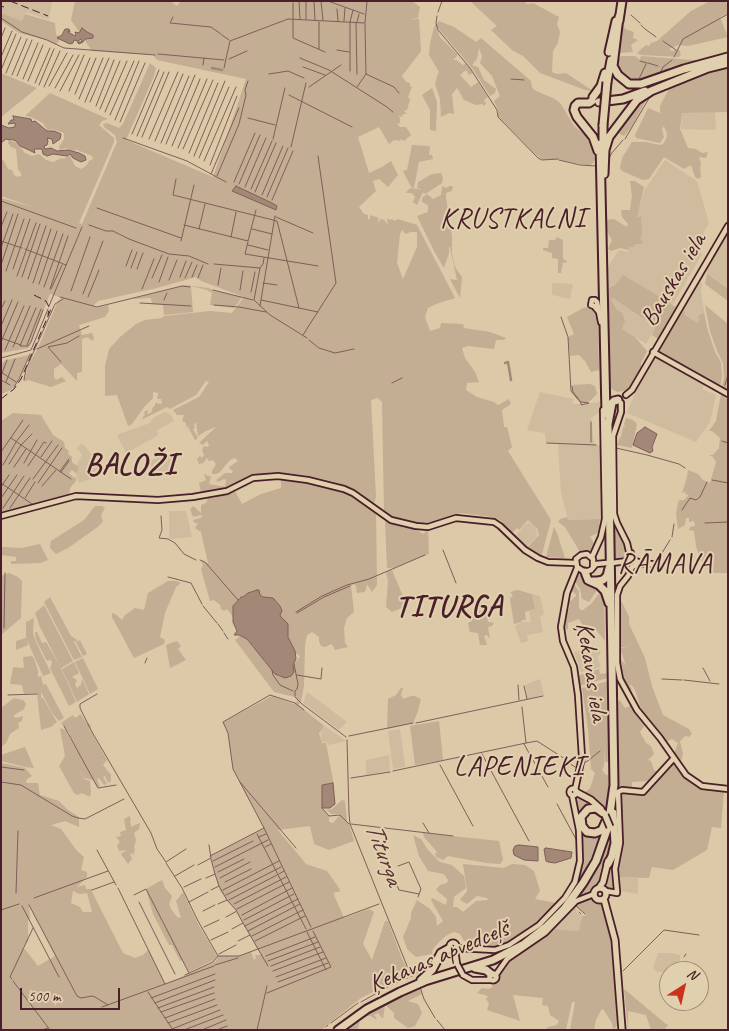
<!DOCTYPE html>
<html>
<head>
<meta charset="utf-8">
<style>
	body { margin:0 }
	#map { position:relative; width:729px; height:1031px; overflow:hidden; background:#dbc9a8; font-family:Caveat,sans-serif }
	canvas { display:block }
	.frame { position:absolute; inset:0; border:2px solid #4a1f2b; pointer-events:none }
	.north { position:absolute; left:659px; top:961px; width:50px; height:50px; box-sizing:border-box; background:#e1d0ad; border:1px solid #a58979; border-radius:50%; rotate:35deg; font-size:14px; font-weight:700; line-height:20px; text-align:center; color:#4a1f2b }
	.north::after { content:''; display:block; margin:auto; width:18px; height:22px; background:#c8321e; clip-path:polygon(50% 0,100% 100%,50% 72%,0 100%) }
	.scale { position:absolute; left:20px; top:988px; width:100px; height:22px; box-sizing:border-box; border:2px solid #4a1f2b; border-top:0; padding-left:6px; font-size:15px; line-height:18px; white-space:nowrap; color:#4a1f2b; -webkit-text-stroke:4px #e1d0ad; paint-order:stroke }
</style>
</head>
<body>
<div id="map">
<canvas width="729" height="1031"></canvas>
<div class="frame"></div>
<div class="north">N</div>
<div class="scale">500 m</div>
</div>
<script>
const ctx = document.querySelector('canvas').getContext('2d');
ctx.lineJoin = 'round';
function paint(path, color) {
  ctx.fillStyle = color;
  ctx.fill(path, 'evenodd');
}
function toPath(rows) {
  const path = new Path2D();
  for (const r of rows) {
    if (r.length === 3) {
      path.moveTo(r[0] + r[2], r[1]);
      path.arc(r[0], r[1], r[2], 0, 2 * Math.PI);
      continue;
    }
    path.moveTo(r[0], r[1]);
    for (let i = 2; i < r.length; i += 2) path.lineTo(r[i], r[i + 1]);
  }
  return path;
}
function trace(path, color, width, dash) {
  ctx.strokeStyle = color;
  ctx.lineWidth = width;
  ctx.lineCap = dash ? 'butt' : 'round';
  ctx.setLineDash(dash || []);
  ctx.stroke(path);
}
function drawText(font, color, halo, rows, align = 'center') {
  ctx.font = font + ' Caveat,sans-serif';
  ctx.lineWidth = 4;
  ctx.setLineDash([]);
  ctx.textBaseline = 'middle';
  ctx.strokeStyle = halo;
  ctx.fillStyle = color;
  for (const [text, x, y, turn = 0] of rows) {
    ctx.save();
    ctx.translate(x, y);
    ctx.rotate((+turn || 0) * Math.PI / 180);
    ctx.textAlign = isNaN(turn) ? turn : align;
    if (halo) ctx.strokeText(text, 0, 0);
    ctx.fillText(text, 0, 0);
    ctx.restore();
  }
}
const built = toPath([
	[1,1,52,1,49,20,26,12,22,21,1,13],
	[715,112,716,130,681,129,682,113],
	[665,160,697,181,709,223,703,233,705,234,701,244,696,250,702,254,673,304,623,275,615,285,609,288,608,267,619,250,628,252,644,191],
	[728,234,728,287,707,274,708,268],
	[700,282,702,284,701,291,707,331,681,314],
	[552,283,573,284,570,299,552,295],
	[613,298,632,310,631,312,657,326,646,344,621,328,617,310,611,299],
	[656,357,705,384,702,389,716,395,710,422,696,442,627,413,637,388],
	[540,392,573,399,573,404,580,404,580,406,590,403,600,402,600,412,591,418,594,444,601,446,602,519,568,520,561,492,558,444,546,444,545,433,527,430],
	[165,412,171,415,174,421,157,430,158,433,157,436,126,453,117,435,150,423,153,418],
	[82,443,108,473,79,483,76,474,73,471,82,455,77,448],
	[172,453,176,475,154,476,149,461],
	[169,511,186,511,192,537,171,539,169,538],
	[529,522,536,527,537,536,526,548,515,536,525,525],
	[532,595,540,596,544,614,540,617,543,632,527,635,528,641,521,643,515,626,522,622,531,622,529,611,535,609],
	[586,650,600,650,601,653,597,657,601,667,581,672,574,652],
	[540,679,544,695,527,699,525,685],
	[307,692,347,722,339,730,303,703],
	[319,722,346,741,328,745,327,742,322,742],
	[400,729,405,767,393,769,388,731],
	[389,755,390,771,366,775,366,760],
	[619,877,638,878,638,894,620,891],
	[572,908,582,916,579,931,554,929],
	[658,953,672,953,680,955,680,971,657,972,653,968]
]);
const green = toPath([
	[75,1,170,1,177,6,181,1,412,1,420,7,418,18,408,20,419,19,421,51,402,76,406,82,410,83,410,86,412,87,408,97,410,99,407,110,404,111,407,114,403,114,402,117,398,115,400,118,400,123,397,124,400,127,406,127,411,135,404,141,401,139,400,141,394,140,389,144,379,127,358,137,369,173,382,167,391,161,398,175,388,187,379,179,373,181,376,191,359,207,364,214,368,215,368,219,370,219,370,215,379,218,378,221,379,222,381,219,384,220,388,225,387,219,394,220,395,221,398,219,417,225,455,298,436,304,428,308,425,317,430,331,440,328,441,323,463,324,464,328,490,332,506,338,504,340,496,340,494,349,468,346,462,348,465,358,475,372,479,382,467,383,466,390,477,397,494,402,498,405,509,399,511,404,502,410,504,427,507,427,512,447,508,451,551,520,541,558,527,548,539,535,537,528,528,520,519,530,517,528,512,533,500,520,491,517,462,513,452,515,433,522,419,523,390,516,384,512,382,402,378,398,371,400,376,497,374,504,356,490,335,482,305,475,275,472,249,476,249,478,237,484,235,483,225,488,201,492,199,483,206,480,204,475,206,474,207,476,211,476,209,484,225,487,226,480,224,479,218,482,216,480,225,473,232,473,233,471,229,468,229,467,238,461,235,458,230,460,219,473,216,474,212,474,212,471,216,464,213,460,209,461,207,458,203,463,199,464,197,459,200,456,202,458,204,455,202,450,204,446,208,447,209,445,207,441,203,445,199,443,216,427,206,431,198,436,196,422,194,425,195,428,193,429,198,438,195,440,188,427,191,425,186,427,186,423,182,421,184,415,177,415,173,410,199,397,209,382,206,381,196,395,170,409,167,407,143,419,142,418,145,415,144,412,148,410,147,414,151,413,153,407,155,406,155,403,162,404,161,399,157,399,158,393,153,392,153,398,145,406,132,424,128,426,117,395,105,396,105,366,109,349,120,337,136,324,145,320,162,318,164,316,210,311,232,313,244,297,201,281,196,277,157,288,98,301,93,306,97,308,108,305,109,311,105,317,79,325,82,335,92,333,94,338,93,341,87,337,82,339,82,372,77,373,77,381,61,364,54,369,54,377,56,380,62,377,66,381,51,387,28,380,24,382,29,364,38,348,58,301,62,298,50,294,29,348,1,353,1,198,36,208,1,196,1,159,4,161,8,169,12,170,14,175,18,177,22,175,18,169,16,149,11,147,8,143,9,140,11,140,18,144,25,153,32,156,39,154,46,160,53,162,62,158,64,159,68,156,70,156,75,166,81,169,86,166,89,161,93,159,92,156,77,150,72,151,66,148,60,150,59,147,64,139,64,133,52,129,47,130,43,123,31,117,25,116,50,93,108,119,102,121,99,125,114,138,114,142,79,223,82,224,117,142,115,135,104,127,103,124,107,123,119,128,123,124,150,63,156,68,154,76,126,140,213,177,246,79,157,60,153,55,92,51,71,20],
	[236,186,272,203,277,206,276,210,232,191],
	[402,230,406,234,410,232,417,232,417,247,403,279,397,263,400,234],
	[523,1,527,4,533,3,559,17,557,24,560,32,558,43,553,51,552,72,557,74,566,73,593,91,585,90,540,73,523,56,512,50,491,30,497,26,471,2],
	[710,1,725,1,728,6,728,13,720,17,728,37,688,46,678,45,669,49,672,51,679,49,681,55,679,57,641,55,637,53,646,45,649,46,651,43,657,41,691,11],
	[1,13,22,21,25,14,55,23,56,35,59,36,59,41,56,45,46,40,19,33,1,21],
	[439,21,454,27,476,42,481,38,531,81,532,88,536,91,555,99,561,104,574,126,585,135,592,149,595,159,593,163,590,166,556,159,543,160,534,153,498,116,498,110,494,101,500,96,492,76,480,63,482,56,479,48,477,59,472,65,478,67,484,80,496,89,495,93,490,96,472,68,438,28,436,27,440,37,458,55,453,60,456,60,463,65,466,63,473,73,469,75,466,70,460,75,471,87,478,82,488,97,484,100,486,103,484,106,482,104,476,105,462,99,463,98,457,88,452,94,454,114,449,113,441,117,440,99,435,84,438,73,446,67,439,72,429,55,430,44,433,31,435,25],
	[621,23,623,24,625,29,634,32,633,38,638,40,631,45,633,52,620,53,616,51,621,37],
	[621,56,635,56,640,60,641,56,706,61,666,74,676,61,662,76,642,83,625,80,615,65],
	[728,67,728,112,682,113,680,129,688,148,696,149,702,153,708,152,706,158,699,157,701,163,700,168,701,177,698,179,695,177,691,165,684,169,664,157,649,179,643,180,622,171,620,168,622,158,632,142,646,142,660,145,663,144,666,139,667,134,664,126,662,129,664,137,660,143,636,138,635,135,648,108,660,113,660,106,670,87,675,87,710,71],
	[1,73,37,88,1,117],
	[432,88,437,102,436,131,430,130,430,110,422,95],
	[647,98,633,125,624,136,616,132,638,103],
	[412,145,430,146,429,155,432,155,433,159,419,162,414,188,411,187,403,171,407,170],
	[441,173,443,178,442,183,427,193,424,194,423,192,417,205,413,202,415,197,412,193,406,193,408,190,411,188,422,190,417,188,418,182,432,174],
	[630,181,635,181,644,187,637,218,641,216,642,235,640,240,643,242,641,244,635,244,634,247,630,247,628,250,620,248,611,251,608,249,612,240,607,232,606,220,614,219,627,227,628,224,622,217,621,211,622,210,630,210,632,196],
	[442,186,446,188,449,186,453,186,452,191,446,193,446,197,452,237,452,254,455,267,462,277,460,298,450,279,457,280,450,247,449,247,449,253,444,268,435,253,417,216,428,212,428,205,422,202,422,198,427,194,433,199,441,195],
	[557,237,563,240,563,259,567,261,566,263,563,262,561,273,558,273,558,259,552,258,552,253,543,250,543,248,548,248,549,240,555,240],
	[707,274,728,288,728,301,705,284],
	[623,275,671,303,671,304,677,308,658,339,652,335,656,326,631,311,631,310,613,298,611,299,617,310,622,313,625,321,622,329,635,337,647,351,641,363,641,368,628,390,618,392,613,390,610,387,608,294,609,288,615,285],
	[185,285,208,288,213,290,242,297,234,308,210,305,212,293,207,290,191,286,193,312,164,315,163,305,152,304,151,298,131,299],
	[705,305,728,324,728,393,723,390,722,387,724,378,723,363,717,351,710,331],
	[588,307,593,309,598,317,599,370,591,372,585,361,579,355,570,356,568,337,574,334,567,317,583,308],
	[683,311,685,312,684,315,698,323,700,319,698,318,699,315,704,313,708,331,715,352,721,362,722,377,720,387,656,352,679,313,681,314],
	[29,355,17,382,11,390,1,394,1,363,7,360],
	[590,384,595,386,597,394,590,401,583,403,573,392,573,385],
	[721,394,724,394,725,398,728,399,728,573,709,573,704,561,701,561,696,546,694,531,689,530,690,527,695,526,694,521,689,522,689,518,686,518,685,525,678,529,676,513,679,500,684,500,689,495,685,494,686,492,682,493,687,477,688,470,698,474,703,480,710,483,716,462,713,457,709,455,713,455,719,448,720,438,712,431,709,431,716,421],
	[616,401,620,404,619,414,618,414,614,427,613,513,630,554,626,560,613,561,611,411],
	[13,413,41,415,53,435,64,442,65,448,69,451,68,454,72,457,72,462,78,467,77,473,72,470,69,473,74,478,76,477,76,481,70,488,69,496,1,514,1,421],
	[626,418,633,420,637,424,632,448,617,445,620,437,621,437,623,427,625,427,624,424],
	[599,446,601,446,602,478,602,520,599,522,601,527,599,532,590,537,594,543,590,551,580,552,565,527,558,522,560,519,567,517,568,520,601,519],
	[281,480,306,482,345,492,376,514,377,585,372,592,367,584,365,592,357,593,356,586,354,584,351,586,354,612,347,618,344,628,345,643,348,647,335,650,332,644,325,647,321,646,319,641,319,637,312,632,307,635,305,645,304,686,301,702,298,705,322,724,323,727,319,733,322,743,326,743,333,780,333,783,322,785,322,808,329,816,329,822,333,823,340,815,345,819,340,814,332,814,326,810,332,809,342,800,345,801,347,820,346,822,349,824,354,841,329,850,314,844,310,826,278,830,306,864,327,871,339,888,340,892,335,892,334,895,344,918,369,909,374,912,363,944,372,960,385,921,388,921,402,959,411,975,395,982,391,974,386,972,385,979,392,985,383,987,361,998,321,1030,1,1030,1,763,25,768,32,776,27,779,26,782,27,783,38,783,40,795,59,801,68,810,79,817,79,827,65,821,51,825,61,829,77,851,84,857,81,870,87,872,87,877,77,887,85,885,86,889,92,889,92,892,123,953,135,958,143,955,148,950,165,983,168,983,215,962,219,956,239,956,251,952,254,960,256,958,255,955,261,955,237,912,220,891,210,856,264,828,233,769,228,733,223,722,272,696,294,704,298,700,295,697,274,692,235,640,240,636,247,639,268,666,275,674,281,677,291,676,294,670,293,665,300,657,299,655,295,653,288,637,288,624,281,618,280,615,282,611,280,606,273,598,263,597,254,590,248,593,243,597,240,597,233,606,233,617,227,609,224,611,220,608,221,606,214,600,210,601,203,576,201,569,203,565,201,561,208,563,201,532,195,528,198,523,195,523,193,520,201,518,202,517,201,515,193,517,190,509,193,506,201,513,201,505,206,503,208,498,213,498,235,491,242,504,261,494,281,488],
	[73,891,79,894,87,893,92,912,83,912,80,907,71,903],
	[29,905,55,956,38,966,23,947,28,941,28,921,30,917],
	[95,506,102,506,105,508,101,515,103,521,99,526,68,548,56,554,50,548,51,541,84,520],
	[385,521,413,528,423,534,428,530,429,554,393,568,387,568],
	[554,527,557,533,565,558,546,557],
	[40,544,48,560,40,563,11,564,11,561,16,561,16,557,1,555,1,548,4,547,22,548],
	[392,570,402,594,408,601,404,607,392,612,386,607,388,581,386,572],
	[9,573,18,577,22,581,21,618,1,635,1,576],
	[584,573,598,586,604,595,605,641,597,631,594,631,588,634,579,619,568,623,568,629,564,630,563,624,570,606,569,602,576,596,575,593,570,591,574,584,579,591,579,608,581,610,583,610,591,604,600,592,597,590,589,602,582,599,580,589,574,580,577,576],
	[168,581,176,581,181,583,176,587,165,613,160,637,165,640,164,644,134,658,112,617,112,613,115,614,122,620,125,615,135,608,144,610,148,593],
	[518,590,538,596,532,595,535,609,525,612,526,620,522,620,521,622,514,624,510,599,513,595,510,592],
	[50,597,71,636,77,640,77,642,80,640,87,654,83,656,76,642,73,640,82,657,74,660,44,602],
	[619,599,622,602,629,617,629,624,645,658,652,686,663,715,689,729,692,734,689,737,685,736,680,741,683,754,681,761,679,761,674,753,678,743,672,739,665,742,658,733,642,712,635,690,631,684,630,686,632,689,630,690,623,677,621,667,620,668,621,659,626,666,620,648,628,648,620,647],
	[44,605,73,661,61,668,40,627,35,613],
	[479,611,486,611,488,622,494,623,492,626,488,627,490,639,487,635,484,636,487,645,480,645,478,633,470,632,468,623,472,621,474,614],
	[34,618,33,632,35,640,51,673,43,676,27,640,28,645,16,650,16,641,26,638,26,622],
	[35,632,37,632,42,643,46,642,61,668,76,702,69,706,50,668,52,663,51,660,47,661,36,640],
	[177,641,181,646,178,649,186,660,170,668,166,645],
	[32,656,34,658,38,671,38,677,41,676,43,685,46,684,64,718,59,721,53,714,41,692,41,698,43,698,57,722,51,727,41,730,37,693,24,694,22,685,10,684,13,667,24,668,23,657],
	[83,658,98,689,90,694,75,662],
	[74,662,79,673,72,677,77,680,75,684,77,688,81,685,82,679,89,694,77,702,62,669],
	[599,669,600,674,608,673,608,678,578,686,577,676],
	[609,681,610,739,608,738,608,762,605,762,605,747,604,766,602,770,606,775,610,775,606,811,598,802,584,793,590,788,595,773,591,769,588,729,582,688],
	[401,688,403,688,401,695,403,699,411,696,415,696,421,699,418,711,413,723,387,729,388,699,396,695],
	[14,698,23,700,26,704,24,709,13,716,16,718,23,716,22,721,18,723,19,728,10,734,6,743,1,747,1,708],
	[620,700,625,708,632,705,645,725,640,732,646,743,651,746,654,754,648,760,651,761,654,770,658,772,671,758,651,783,647,781,632,782,632,790,621,788,618,790,619,846,613,866,617,845,612,868,615,891,609,891,605,887,616,839,614,810,616,781,615,703],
	[81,714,87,724,89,723,91,727,88,731,90,730,107,760,103,765,111,775,111,781,108,783,105,776,103,777,107,784,104,785,99,778,97,779,100,786,97,787,93,780,84,778,75,762,84,779,90,781,91,792,90,797,82,793,78,795,74,793,59,766,65,756,60,728,65,730,78,753,69,735,70,734,61,723,73,715,75,718],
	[439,721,443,760,415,765,410,726],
	[25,747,34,768,25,767,1,761,1,755],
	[674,760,686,777,694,783,701,787,724,791,721,828,712,827,707,850,673,870,652,867,649,878,617,877,617,864,622,843,621,793,644,794],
	[577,795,582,796,598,808,586,809,581,828,601,833,585,871,573,890,583,862,581,860,580,833,575,798],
	[130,816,131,827,140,823,139,829,134,833,136,840,134,848,135,850,133,855,132,853,130,854,132,859,128,864,121,854,127,850,119,851,117,845,120,842,116,837,121,836,120,832,126,830,124,819],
	[609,830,609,850,599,886,594,889,592,893,573,901],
	[423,833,499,841,503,860,500,864,486,863,448,856,443,860,436,857,435,854,437,852,424,837],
	[413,835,421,839,428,850,440,862,452,865,464,876,466,888,454,897,453,907,457,907,463,912,476,901,488,900,487,898,477,896,467,904,460,900,467,891,463,864,504,868,512,864,525,865,534,871,540,891,535,899,556,903,539,920,502,945,491,947,481,942,464,941,460,934,454,932,447,935,439,942,433,949,432,954,416,957,407,949,403,937,411,918,411,913,417,900,430,909,436,917,437,926,443,921,431,900,432,898,446,905,447,899,436,890,440,885,447,883,448,880,444,874,428,871,419,856],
	[162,880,165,888,172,896,169,904,171,909,177,917,181,918,176,901,183,892,197,922,217,956,214,960,189,972,182,960,180,961,172,945,169,945,153,914,146,889],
	[590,897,601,902,613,934,619,1023,615,1028,613,1029,612,1023,603,1009,601,1010,596,1020,594,1030,570,1030,575,1002,572,1002,566,1030,546,1030,548,1027,557,1025,559,1021,550,1015,548,1006,542,1005,543,998,513,995,520,1021,487,1010,489,1003,486,999,488,996,477,993,482,988,489,989,492,987,497,979,497,975,504,967,514,957,549,933,572,907,577,910,576,911,572,908,554,929,579,931,582,916,587,915,574,905,574,904],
	[419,986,422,994,408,1001,418,1004,422,1013,415,1026,408,1028,394,1018,394,1013,385,1005,383,1019,378,1013,374,1015,377,1018,375,1019,371,1016,366,1016,360,1020,358,1029,360,1030,340,1030,384,1002],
	[624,989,666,1024,668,1025,664,1030,651,1030,646,1015,628,1011,628,1030]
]);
const water = toPath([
	[82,28,87,32,93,35,93,38,85,39,83,42,79,44,77,42,82,42,81,39,78,41,74,40,73,43,70,44,57,38,62,35,65,29,69,29,70,32,68,31,68,32,75,36,76,35,75,32,79,33,82,28],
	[13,116,31,119,32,122,35,121,47,131,54,131,61,134,60,139,53,144,52,139,47,138,48,141,47,145,44,146,45,149,51,148,57,151,68,150,79,153,85,156,86,160,81,162,73,158,70,154,67,156,53,154,47,156,43,154,42,149,34,149,35,153,29,150,20,146,16,141,11,139,10,140,6,139,1,143,1,125,9,128,15,127,15,123,8,124,11,120,14,120,13,116],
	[236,186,272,203,277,206,276,210,232,191,236,186],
	[645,427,657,434,652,447,653,451,650,453,633,445,637,433,645,427],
	[257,590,259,590,260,595,263,597,273,598,280,606,282,611,280,615,281,617,288,624,288,637,295,651,296,659,293,665,294,672,291,676,285,678,275,674,247,639,239,635,234,635,237,631,233,622,233,606,241,597,243,597,248,593,257,590],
	[333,783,335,804,330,808,322,808,322,785,333,783],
	[519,845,538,847,538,861,524,860,514,855,513,850,515,846,519,845],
	[546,848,572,852,571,858,555,863,548,862,546,861,544,849,546,848]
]);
const stream = toPath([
	[299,1,300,19],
	[314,1,315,20],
	[321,1,323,20],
	[328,1,364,14],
	[293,3,293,38,325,52],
	[337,9,338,21],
	[438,12,442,1],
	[631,15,640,23],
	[437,16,436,23,438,30,470,68,497,110,498,117,538,158,542,160,558,159],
	[173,17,170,23,211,27,221,34],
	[1,18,22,32,47,40,64,48,155,55],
	[288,19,365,23,367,1],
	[306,19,306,1],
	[344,21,345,8],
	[319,22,319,49],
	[357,22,359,14],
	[356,23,357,74],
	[641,25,645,29,656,37],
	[222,35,229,40],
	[1,38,5,28],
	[663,41,676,50],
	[337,50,349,52],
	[158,54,224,60],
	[1,57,12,31],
	[674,57,683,39,728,14],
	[300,58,329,70,387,107,393,112],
	[229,59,247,51],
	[640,61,647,63],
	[648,63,658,66],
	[203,65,204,58],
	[303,67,325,75],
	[224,68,230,41,288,19],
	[1,70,16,34],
	[350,71,350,22,353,10],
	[6,73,21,37],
	[269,74,288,71,304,78],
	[366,74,394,87,399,93],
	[660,74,663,67,672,60],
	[12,75,27,39],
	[17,76,32,40],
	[23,79,38,43],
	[511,79,524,80],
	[639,79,646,64],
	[28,81,43,45],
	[35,83,50,48],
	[39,85,54,49],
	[49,86,67,53],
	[44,87,60,51],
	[309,87,341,65],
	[357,87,366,74,365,24],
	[55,88,73,55],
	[60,91,79,55],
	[69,91,84,55],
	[75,94,90,58],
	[289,95,352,127],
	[79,99,96,58],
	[85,102,103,58],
	[90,102,109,58],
	[96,106,114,60],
	[100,109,120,61],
	[105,112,127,61],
	[110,115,134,61],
	[248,118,275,125],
	[115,120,139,61],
	[120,122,145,63],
	[132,134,159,70],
	[137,136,164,72],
	[142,137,169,72],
	[123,138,187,161,226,182],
	[149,139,178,72],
	[273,139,285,88],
	[625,139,651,95],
	[155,141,183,74],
	[161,143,189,76],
	[166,144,195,75],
	[172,146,200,79],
	[291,147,306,83],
	[178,148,207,79],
	[183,149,213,80],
	[189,153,218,83],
	[194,156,225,81],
	[199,158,229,87],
	[559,160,580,165,596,166],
	[204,161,236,87],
	[608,161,611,154,623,140],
	[210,165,237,96],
	[211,174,239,108],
	[217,176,239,124,246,95,245,90,248,81],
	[176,179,173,195,277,221,299,308],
	[234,182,255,133],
	[239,184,260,135],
	[245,187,266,138],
	[251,189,272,141],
	[255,192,276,143],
	[262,195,283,146],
	[267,197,288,148],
	[272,200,293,151],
	[1,201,76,228],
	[97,208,181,238],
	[276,217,313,233],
	[89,225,106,231,113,231,129,239,169,254,189,256,208,264],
	[184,225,248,241,256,210],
	[1,227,7,212],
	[199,229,205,204],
	[252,229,272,234],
	[231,237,236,212],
	[1,241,22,248],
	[181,241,194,185],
	[248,242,245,254,318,266],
	[248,245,268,250],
	[1,248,13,214],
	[25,249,66,265],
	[214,264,260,268,254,300,270,315,307,338],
	[1,265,18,214],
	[126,266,132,250],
	[131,268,137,252],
	[260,268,263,264,264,258],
	[13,269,30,219],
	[137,269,143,253],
	[6,271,24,219],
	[17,276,36,223],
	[22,277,40,224],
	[180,277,186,261],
	[192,277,197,265],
	[152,278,162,255],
	[185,278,192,262],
	[198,278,203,265],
	[28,279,46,226],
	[169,280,177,260],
	[159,282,168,257],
	[33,283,51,229],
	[263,283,277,285],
	[39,284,57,231],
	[218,285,221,268],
	[44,287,63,234],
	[50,289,68,236],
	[51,289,62,265],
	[142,289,154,259],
	[213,290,253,300],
	[240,290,243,271],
	[71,291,90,237],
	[251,292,255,272],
	[83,294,103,241],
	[60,297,97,307,182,286,190,287],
	[88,297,99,270],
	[164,300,167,293],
	[261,300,318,312],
	[140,303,191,306],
	[680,303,684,297],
	[214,305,239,307,266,312],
	[49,306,82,227],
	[260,306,275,216],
	[36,308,20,346,28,346,31,342,43,310],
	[1,309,5,301],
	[561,317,568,337,571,391,581,403,581,405,589,403,581,402,573,392,572,386],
	[1,326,12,300],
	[303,335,336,283,318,156],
	[1,338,21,345],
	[309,340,319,348,335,353,354,349],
	[1,342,18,302],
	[27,345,41,309],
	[13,347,30,306],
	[37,349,89,326],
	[5,350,24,306],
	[1,358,31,350,48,309],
	[61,362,48,347,67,343,79,336],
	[1,372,16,382],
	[1,376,7,360],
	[1,380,10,385],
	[24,380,26,369,55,304,63,299],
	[6,382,15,359],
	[392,383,402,378],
	[725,385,728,375],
	[14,387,19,379,30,354],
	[591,422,591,442],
	[11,438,71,479],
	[722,441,728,443],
	[547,443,596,445],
	[616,448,647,455,679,464,685,468],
	[1,452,23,420],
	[41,457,52,441],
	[24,463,37,440],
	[9,464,21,445,32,434],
	[3,465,16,442,29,425],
	[28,466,44,442,46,443],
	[14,467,26,449],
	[60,471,69,459],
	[61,472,69,461],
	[33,479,58,445],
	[712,480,728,483],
	[1,483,32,504],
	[38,483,62,448],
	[42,486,56,470],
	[1,487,9,475],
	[1,498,17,475],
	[25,498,35,482],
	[3,508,24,476],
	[10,508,30,478],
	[682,510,690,498,696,500,700,497,707,482],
	[161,516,162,530,159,538,168,539,175,543,184,554,196,560],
	[705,523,728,522],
	[672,537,674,524],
	[443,550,456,583],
	[200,560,205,562,238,600],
	[660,562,662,553,670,540],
	[638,570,641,568],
	[168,577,191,583,202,604],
	[203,606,217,623],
	[296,612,322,596,347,585,369,579,425,555],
	[297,613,324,597,350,586],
	[218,624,223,631],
	[4,628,5,573],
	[224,633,228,639],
	[145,663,147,658],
	[294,664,298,684,297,689,295,691,295,696],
	[703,668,710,681],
	[272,670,273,675,280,685,293,691],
	[297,675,321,679,322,668],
	[662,679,682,680],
	[684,680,719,684],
	[518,685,519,700],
	[524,686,527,699],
	[97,694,80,704,80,708,92,732,151,833,157,849,166,862,186,849],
	[8,695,37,694],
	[295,697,302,704,346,737],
	[416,723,543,696],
	[64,726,98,788,116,785],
	[349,736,413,723],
	[347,740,349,813,350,824,397,941,407,966,413,976],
	[526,743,537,741,565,759],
	[524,744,548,787],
	[482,754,529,841],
	[590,759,600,751],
	[567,762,577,768],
	[583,764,589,760],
	[440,765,473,826],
	[1,767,24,770],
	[393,771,526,743,522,707],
	[351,778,390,772],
	[1,782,21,785,72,816,78,818,85,819,124,799],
	[240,782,296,848],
	[557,804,577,841],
	[322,808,329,816,340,815,349,824],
	[423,823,429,833],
	[351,824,453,836],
	[264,828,311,927],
	[257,834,306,929],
	[259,837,266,834],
	[582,843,583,843],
	[265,847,271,844],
	[97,850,116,885],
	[210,856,264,828,233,769,228,733,223,722,270,695,295,703,304,710],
	[213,861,253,841],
	[166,863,182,888,198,921,218,956],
	[198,865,211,858,209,845],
	[398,866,409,862,421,889,418,897],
	[215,867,268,840],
	[218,872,244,859],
	[279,874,284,871],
	[175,876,194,865],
	[206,878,215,874,211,859],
	[220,878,250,862],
	[394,878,399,890,419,894],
	[225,882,251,869],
	[184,887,201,879],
	[118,888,165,984,214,966],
	[92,890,114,882],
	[211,890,219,886,215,874],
	[223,890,279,861],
	[16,893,18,831],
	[134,895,146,889,189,973],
	[226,895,281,867],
	[34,898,108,871],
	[229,900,277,875],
	[139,902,175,974],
	[189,902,208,892],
	[218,904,227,900,219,886],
	[234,904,286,877],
	[29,905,77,996,81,998,92,996,95,997,108,1005],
	[575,905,585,914],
	[22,906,59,977],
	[237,909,289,882],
	[1,910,19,904],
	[203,911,215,905],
	[579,912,581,914],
	[242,915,292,888],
	[226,917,237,911,227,900],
	[244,920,294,894],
	[245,926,298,899],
	[204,927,219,920],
	[232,929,243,923,237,912],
	[248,931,300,904],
	[307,932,326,970],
	[252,936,303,910],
	[211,940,228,932],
	[238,941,250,935,243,923],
	[255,941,305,916],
	[463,945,477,947],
	[484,947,498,947],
	[219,954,236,945],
	[266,956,315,937],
	[684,957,686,954],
	[268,961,318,942],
	[215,965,238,958],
	[268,966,258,949,379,904],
	[271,966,320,947],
	[273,971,323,952],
	[623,971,664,930,699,935],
	[413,974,424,970],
	[185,975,213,962,218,956,239,956,258,949,250,935],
	[276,977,326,958],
	[12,979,10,977,33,928],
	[13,981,50,1030],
	[278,982,328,963],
	[395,983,412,976],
	[420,987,424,999,435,1018],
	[148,992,173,1030],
	[267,993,331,967,313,931],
	[151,998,215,974],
	[361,1002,393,984],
	[155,1003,215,980],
	[102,1007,165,984],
	[158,1008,214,987],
	[161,1012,214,993],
	[165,1018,215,999],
	[437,1020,445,1030],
	[168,1023,217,1005],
	[331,1023,358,1003],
	[326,1027,328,1025],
	[172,1029,220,1010],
	[42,1030,48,1028],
	[184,1030,223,1015],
	[202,1030,226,1020],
	[217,1030,227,1026],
	[257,1030,267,986]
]);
const canal = toPath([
	[212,68,222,70],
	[505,363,508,362,511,380]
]);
const secondary = toPath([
	[599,312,594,306,591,305,592,300,595,300,597,302,601,322],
	[653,352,728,394],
	[626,395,632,390,728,226],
	[1,516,76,496,158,500,193,497,227,491,253,478,278,476,308,480,344,489,353,493,391,520,416,526,428,527,456,518,494,522,500,526,525,550,538,558,548,562,576,563],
	[631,553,632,557,636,561,644,564],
	[592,557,601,537,605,519,603,410],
	[636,561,636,565,632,567,628,576,620,586,617,595,617,663,620,679,637,710,660,738,686,775,702,786,728,789],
	[612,563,627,561,630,556,627,543,617,523,614,514,613,436,621,412,621,403],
	[642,564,663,564],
	[593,566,593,559,587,554,581,555,576,559,577,567,585,572,591,570,596,564,607,563],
	[573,792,3.5],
	[575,790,582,757,578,695,574,667,563,641,561,627,567,593,577,568],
	[606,891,617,893,617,891,615,869,620,843,618,792,622,790,643,792,674,758],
	[453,946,3.5],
	[456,948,495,950,509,945,539,925,565,898,575,882,580,861,579,830,572,795],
	[455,949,457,964],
	[493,977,3.5],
	[463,975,472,980,490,980],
	[495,976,507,959,545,933,576,901,594,894]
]);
const primary = toPath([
	[576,792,591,800,601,809],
	[600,894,6],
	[599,888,603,882,608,861],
	[604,899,615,940,622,1030]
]);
const highway = toPath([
	[619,17,613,66,618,75,629,84,641,84,684,69,728,57],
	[619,21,622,1],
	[609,52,616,21],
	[704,69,728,63],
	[607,82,611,60],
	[593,97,601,86,605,73],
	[592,101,589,103,578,103,575,106,574,110,577,117,593,137,598,151],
	[599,102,623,99,645,91],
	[600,144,606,414],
	[603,149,603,125],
	[604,174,605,150,609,137,637,100,651,91,708,68],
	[585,572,588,580,599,585,605,591,609,603],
	[593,581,598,581,603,580,607,576,609,568],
	[603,813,596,808,588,809,581,817,582,826,587,832,595,833,602,830,606,821],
	[608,864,612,856,615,843,613,813],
	[475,968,486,970,491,974],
	[421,980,432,970,441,953,450,948],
	[338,1030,367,1009,400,992,425,981,493,960,524,944,547,926,564,909,583,883,596,861,608,827,614,785,608,424,612,403,614,401,618,400]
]);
const rail = toPath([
	[10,1,48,16],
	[1,6,4,7],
	[34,295,46,301,49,307,48,315],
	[1,399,14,389,21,379,51,309]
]);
const secondaryBridge = toPath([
	[457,964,463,975]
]);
const primaryBridge = toPath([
	[605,815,610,827]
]);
const highwayBridge = toPath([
	[603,125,607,82]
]);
const streetNames = [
	["Bauskas iela",674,280,-59],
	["Ķekavas iela",591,672,81],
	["Ķekavas apvedceļš",439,957,-23]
];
const waterNames = [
	["Titurga",383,854,69]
];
const quarterNames = [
	["KRUSTKALNI",513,220],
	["RĀMAVA",665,565],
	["LAPENIEKI",519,768]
];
const districtNames = [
	["BALOŽI",131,466],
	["TITURGA",449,608]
];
paint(built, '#cfbb9e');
paint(green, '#c3ad93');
paint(water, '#a38878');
trace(water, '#7f5e59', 1);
trace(stream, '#7f5e59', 1);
trace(canal, '#a38878', 2.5);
trace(secondary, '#4a1f2b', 8);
trace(primary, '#4a1f2b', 9);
trace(highway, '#4a1f2b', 11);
trace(secondary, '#e1d0ad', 4.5);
trace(primary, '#e1d0ad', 5.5);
trace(highway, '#e1d0ad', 7);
trace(rail, '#4a1f2b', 1, [8, 4]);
trace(secondaryBridge, '#4a1f2b', 8, []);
trace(primaryBridge, '#4a1f2b', 9, []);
trace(highwayBridge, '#4a1f2b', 11, []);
trace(secondaryBridge, '#e1d0ad', 4.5);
trace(primaryBridge, '#e1d0ad', 5.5);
trace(highwayBridge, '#e1d0ad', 7);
drawText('25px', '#4a1f2b', '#e1d0ad', streetNames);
drawText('italic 26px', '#5c343a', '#e1d0ad', waterNames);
ctx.letterSpacing = '1px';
drawText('28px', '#4a1f2b', '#e1d0ad', quarterNames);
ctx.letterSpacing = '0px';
ctx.letterSpacing = '1px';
drawText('bold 30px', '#4a1f2b', '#e1d0ad', districtNames);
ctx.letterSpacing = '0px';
</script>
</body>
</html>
